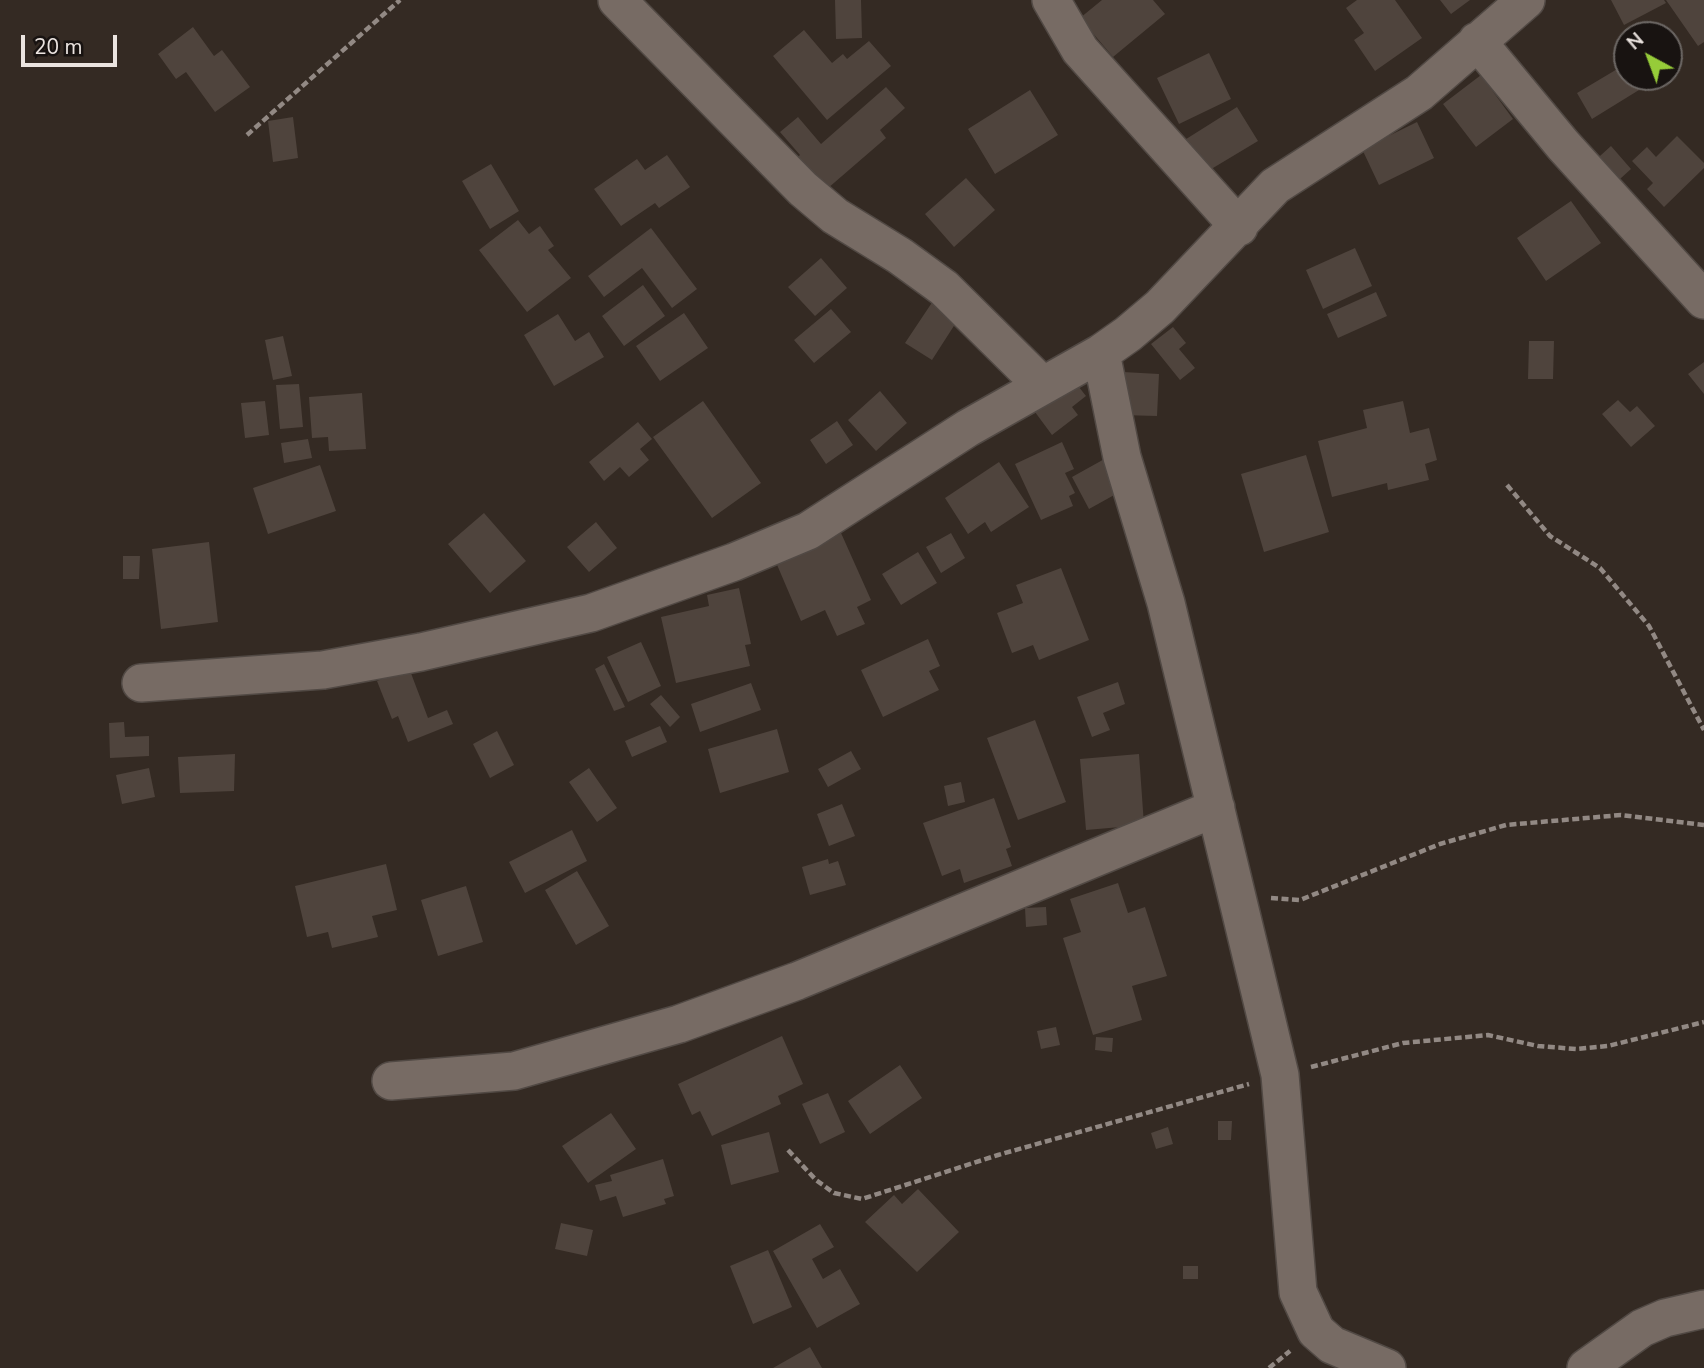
<!DOCTYPE html>
<html>
<head>
<meta charset="utf-8">
<style>
	body { margin:0 }
	#map { position:relative; width:1704px; height:1368px; overflow:hidden; background:#342a23; font-family:"Nunito Sans",sans-serif }
	canvas { display:block }
	.north { position:absolute; left:1613px; top:21px; width:70px; height:70px; box-sizing:border-box; background:#181311; border:2px solid #6c6764; border-radius:50%; rotate:319deg; font-size:19px; font-weight:700; line-height:28px; text-align:center; color:#ebe4e0 }
	.north::after { content:''; display:block; margin:auto; width:24px; height:32px; background:#96cc39; clip-path:polygon(50% 0,100% 100%,50% 72%,0 100%) }
	.scale { position:absolute; left:21px; top:35px; width:96px; height:32px; box-sizing:border-box; border:4px solid #ebe4e0; border-top:0; padding-left:9px; font-size:21px; line-height:24px; white-space:nowrap; color:#ebe4e0; -webkit-text-stroke:5px #181311; paint-order:stroke }
</style>
</head>
<body>
<div id="map">
<canvas width="1704" height="1368"></canvas>
<div class="north">N</div>
<div class="scale">20 m</div>
</div>
<script>
const ctx = document.querySelector('canvas').getContext('2d');
ctx.lineJoin = 'round';
function paint(path, color) {
  ctx.fillStyle = color;
  ctx.fill(path, 'evenodd');
}
function toPath(rows) {
  const path = new Path2D();
  for (const r of rows) {
    path.moveTo(r[0], r[1]);
    for (let i = 2; i < r.length; i += 2) path.lineTo(r[i], r[i + 1]);
  }
  return path;
}
function trace(path, color, width, dash) {
  ctx.strokeStyle = color;
  ctx.lineWidth = width;
  ctx.lineCap = dash ? 'butt' : 'round';
  ctx.setLineDash(dash || []);
  ctx.stroke(path);
}
const building = toPath([
	[835,0,861,0,862,38,836,39],
	[1102,0,1153,0,1165,14,1113,57,1080,18],
	[1357,0,1395,0,1422,38,1375,71,1354,40,1364,33,1346,8],
	[1440,0,1470,0,1451,14],
	[1611,0,1664,0,1666,3,1624,25],
	[1666,0,1704,0,1704,42,1698,46],
	[193,27,214,56,222,50,250,87,215,112,186,72,176,79,158,54],
	[804,30,832,63,843,54,847,59,869,41,891,66,827,120,773,56],
	[1209,53,1231,99,1179,124,1157,78],
	[1624,65,1627,77,1631,77,1639,90,1592,119,1577,93],
	[1481,75,1513,119,1476,147,1443,104],
	[886,87,905,108,880,130,886,138,820,195,792,162,800,155,780,132,798,117,821,144],
	[1030,90,1058,135,995,174,968,129],
	[1237,107,1258,141,1203,174,1183,141],
	[293,117,298,158,273,162,268,121],
	[1417,122,1434,158,1379,185,1362,149],
	[1677,136,1704,163,1704,168,1664,207,1647,189,1653,183,1632,161,1647,147,1656,157],
	[1611,146,1631,169,1610,188,1590,165],
	[667,155,690,187,659,208,655,203,621,226,594,189,637,159,645,170],
	[491,164,519,211,490,229,462,181],
	[966,178,995,210,954,247,925,214],
	[1571,201,1601,243,1546,281,1517,238],
	[518,220,529,234,540,226,554,246,548,250,571,278,527,312,479,250],
	[651,228,697,289,672,308,642,268,604,297,588,276],
	[1355,248,1372,286,1323,309,1306,270],
	[821,258,847,288,815,316,788,287],
	[643,285,665,316,624,346,602,316],
	[1376,292,1387,316,1338,338,1327,314],
	[933,301,959,318,932,360,905,343],
	[831,309,851,332,814,363,794,340],
	[684,313,708,348,660,381,636,346],
	[558,314,575,341,589,332,604,357,554,386,524,335],
	[1173,327,1186,343,1179,349,1195,368,1180,380,1151,344],
	[283,336,292,376,273,380,265,340],
	[1529,341,1554,341,1553,379,1528,379],
	[1704,362,1704,394,1688,374],
	[1123,372,1159,374,1157,416,1121,415],
	[1075,382,1086,396,1072,407,1078,415,1052,435,1035,412],
	[299,384,303,427,280,429,276,385],
	[880,391,907,423,876,451,848,420],
	[362,393,366,449,329,451,328,437,312,438,309,397],
	[1618,400,1630,412,1637,406,1655,426,1631,447,1602,414],
	[265,401,269,435,245,438,241,403],
	[703,401,761,483,712,518,653,437],
	[1403,401,1410,433,1429,428,1437,460,1425,464,1429,480,1388,490,1387,483,1332,497,1318,441,1367,428,1363,410],
	[837,421,853,445,826,464,810,440],
	[638,422,652,439,640,449,649,460,629,477,620,467,604,481,589,462],
	[308,439,312,458,284,463,281,443],
	[1062,442,1074,469,1065,473,1075,493,1069,496,1073,506,1041,520,1015,464],
	[1306,455,1329,532,1264,552,1241,474],
	[1108,457,1125,489,1089,509,1072,477],
	[999,462,1029,507,991,532,985,522,968,534,945,498],
	[320,465,336,511,268,534,253,488],
	[484,513,526,561,490,593,448,544],
	[596,522,617,548,589,572,567,547],
	[837,524,871,600,857,607,865,624,837,636,825,610,801,621,772,553],
	[951,533,965,558,941,573,926,547],
	[209,542,218,622,161,629,152,549],
	[918,552,937,583,901,605,882,574],
	[123,556,140,556,139,579,123,579],
	[1061,568,1089,640,1039,660,1033,645,1012,653,997,613,1023,603,1016,585],
	[739,588,751,644,745,645,750,666,676,683,661,617,709,606,707,595],
	[928,639,940,666,929,671,939,690,883,717,861,670],
	[641,642,661,686,628,702,607,657],
	[604,664,625,707,614,711,595,669],
	[409,668,428,718,447,710,453,724,408,742,398,716,392,719,377,681],
	[1118,682,1125,704,1103,713,1110,730,1092,737,1077,697],
	[751,683,761,710,700,732,691,704],
	[661,695,680,717,670,727,650,704],
	[1035,720,1066,802,1018,820,987,738],
	[124,722,125,737,149,736,149,756,110,758,109,723],
	[660,726,667,742,632,757,625,741],
	[777,729,789,772,720,793,708,749],
	[497,731,514,765,490,778,473,744],
	[851,751,861,769,828,787,818,769],
	[235,754,234,791,180,793,178,757],
	[1139,754,1144,825,1086,830,1080,759],
	[149,768,155,797,122,804,116,775],
	[589,768,617,808,597,822,569,782],
	[961,782,965,802,948,806,944,786],
	[994,798,1011,847,1006,849,1012,866,964,883,960,869,942,876,923,823],
	[842,804,855,836,829,846,817,814],
	[572,830,587,861,525,893,509,862],
	[828,859,829,864,838,861,846,885,810,895,802,867],
	[386,864,397,910,372,916,378,937,332,948,328,932,307,937,295,886],
	[577,871,609,926,576,945,545,890],
	[1118,883,1128,913,1145,907,1167,976,1132,986,1142,1020,1093,1035,1063,938,1081,932,1070,899],
	[466,886,483,942,438,956,421,900],
	[1046,907,1047,925,1026,927,1025,908],
	[1056,1027,1060,1045,1041,1049,1037,1031],
	[782,1036,803,1084,778,1096,781,1104,712,1136,700,1111,692,1115,678,1084],
	[1096,1037,1113,1038,1112,1052,1095,1050],
	[900,1065,922,1098,870,1134,848,1101],
	[828,1093,845,1132,820,1144,802,1104],
	[611,1113,636,1149,588,1183,562,1146],
	[1218,1121,1232,1121,1231,1140,1218,1140],
	[1168,1127,1173,1144,1156,1149,1151,1133],
	[769,1132,779,1172,731,1185,721,1145],
	[663,1159,674,1196,664,1199,666,1204,623,1217,616,1196,600,1201,595,1185,612,1181,610,1175],
	[918,1189,959,1232,917,1272,865,1222,894,1195,902,1204],
	[561,1223,593,1230,587,1256,555,1249],
	[820,1224,834,1247,812,1259,823,1279,840,1269,860,1304,817,1328,773,1251],
	[768,1250,792,1307,753,1324,730,1266],
	[1183,1266,1198,1266,1198,1279,1183,1279],
	[810,1347,822,1368,773,1368]
]);
const path = toPath([
	[247,135,400,0],
	[1507,485,1550,536,1600,568,1649,626,1704,730],
	[1271,898,1300,900,1440,844,1506,825,1621,815,1704,825],
	[1311,1067,1403,1043,1488,1035,1538,1046,1576,1049,1608,1046,1704,1022],
	[788,1150,816,1180,834,1193,862,1199,998,1155,1249,1084],
	[1269,1368,1290,1351]
]);
const minor = toPath([
	[617,0,803,189,835,216,900,256,944,288,1042,385],
	[1051,0,1080,50,1239,227],
	[1477,41,1563,145,1704,300],
	[1101,353,1122,457,1166,603,1280,1075,1298,1292,1316,1331,1332,1345,1387,1368],
	[141,683,323,670,421,652,591,613,734,562,808,531,968,428,1101,353,1128,334,1160,307,1275,186,1419,93,1526,0],
	[391,1081,514,1071,679,1024,797,981,1216,808],
	[1586,1368,1642,1328,1665,1318,1704,1309]
]);
paint(building, '#4f443d');
trace(minor, '#514944', 40);
trace(path, '#928984', 4.5, [7, 3.5]);
trace(minor, '#776b64', 37);
</script>
</body>
</html>
